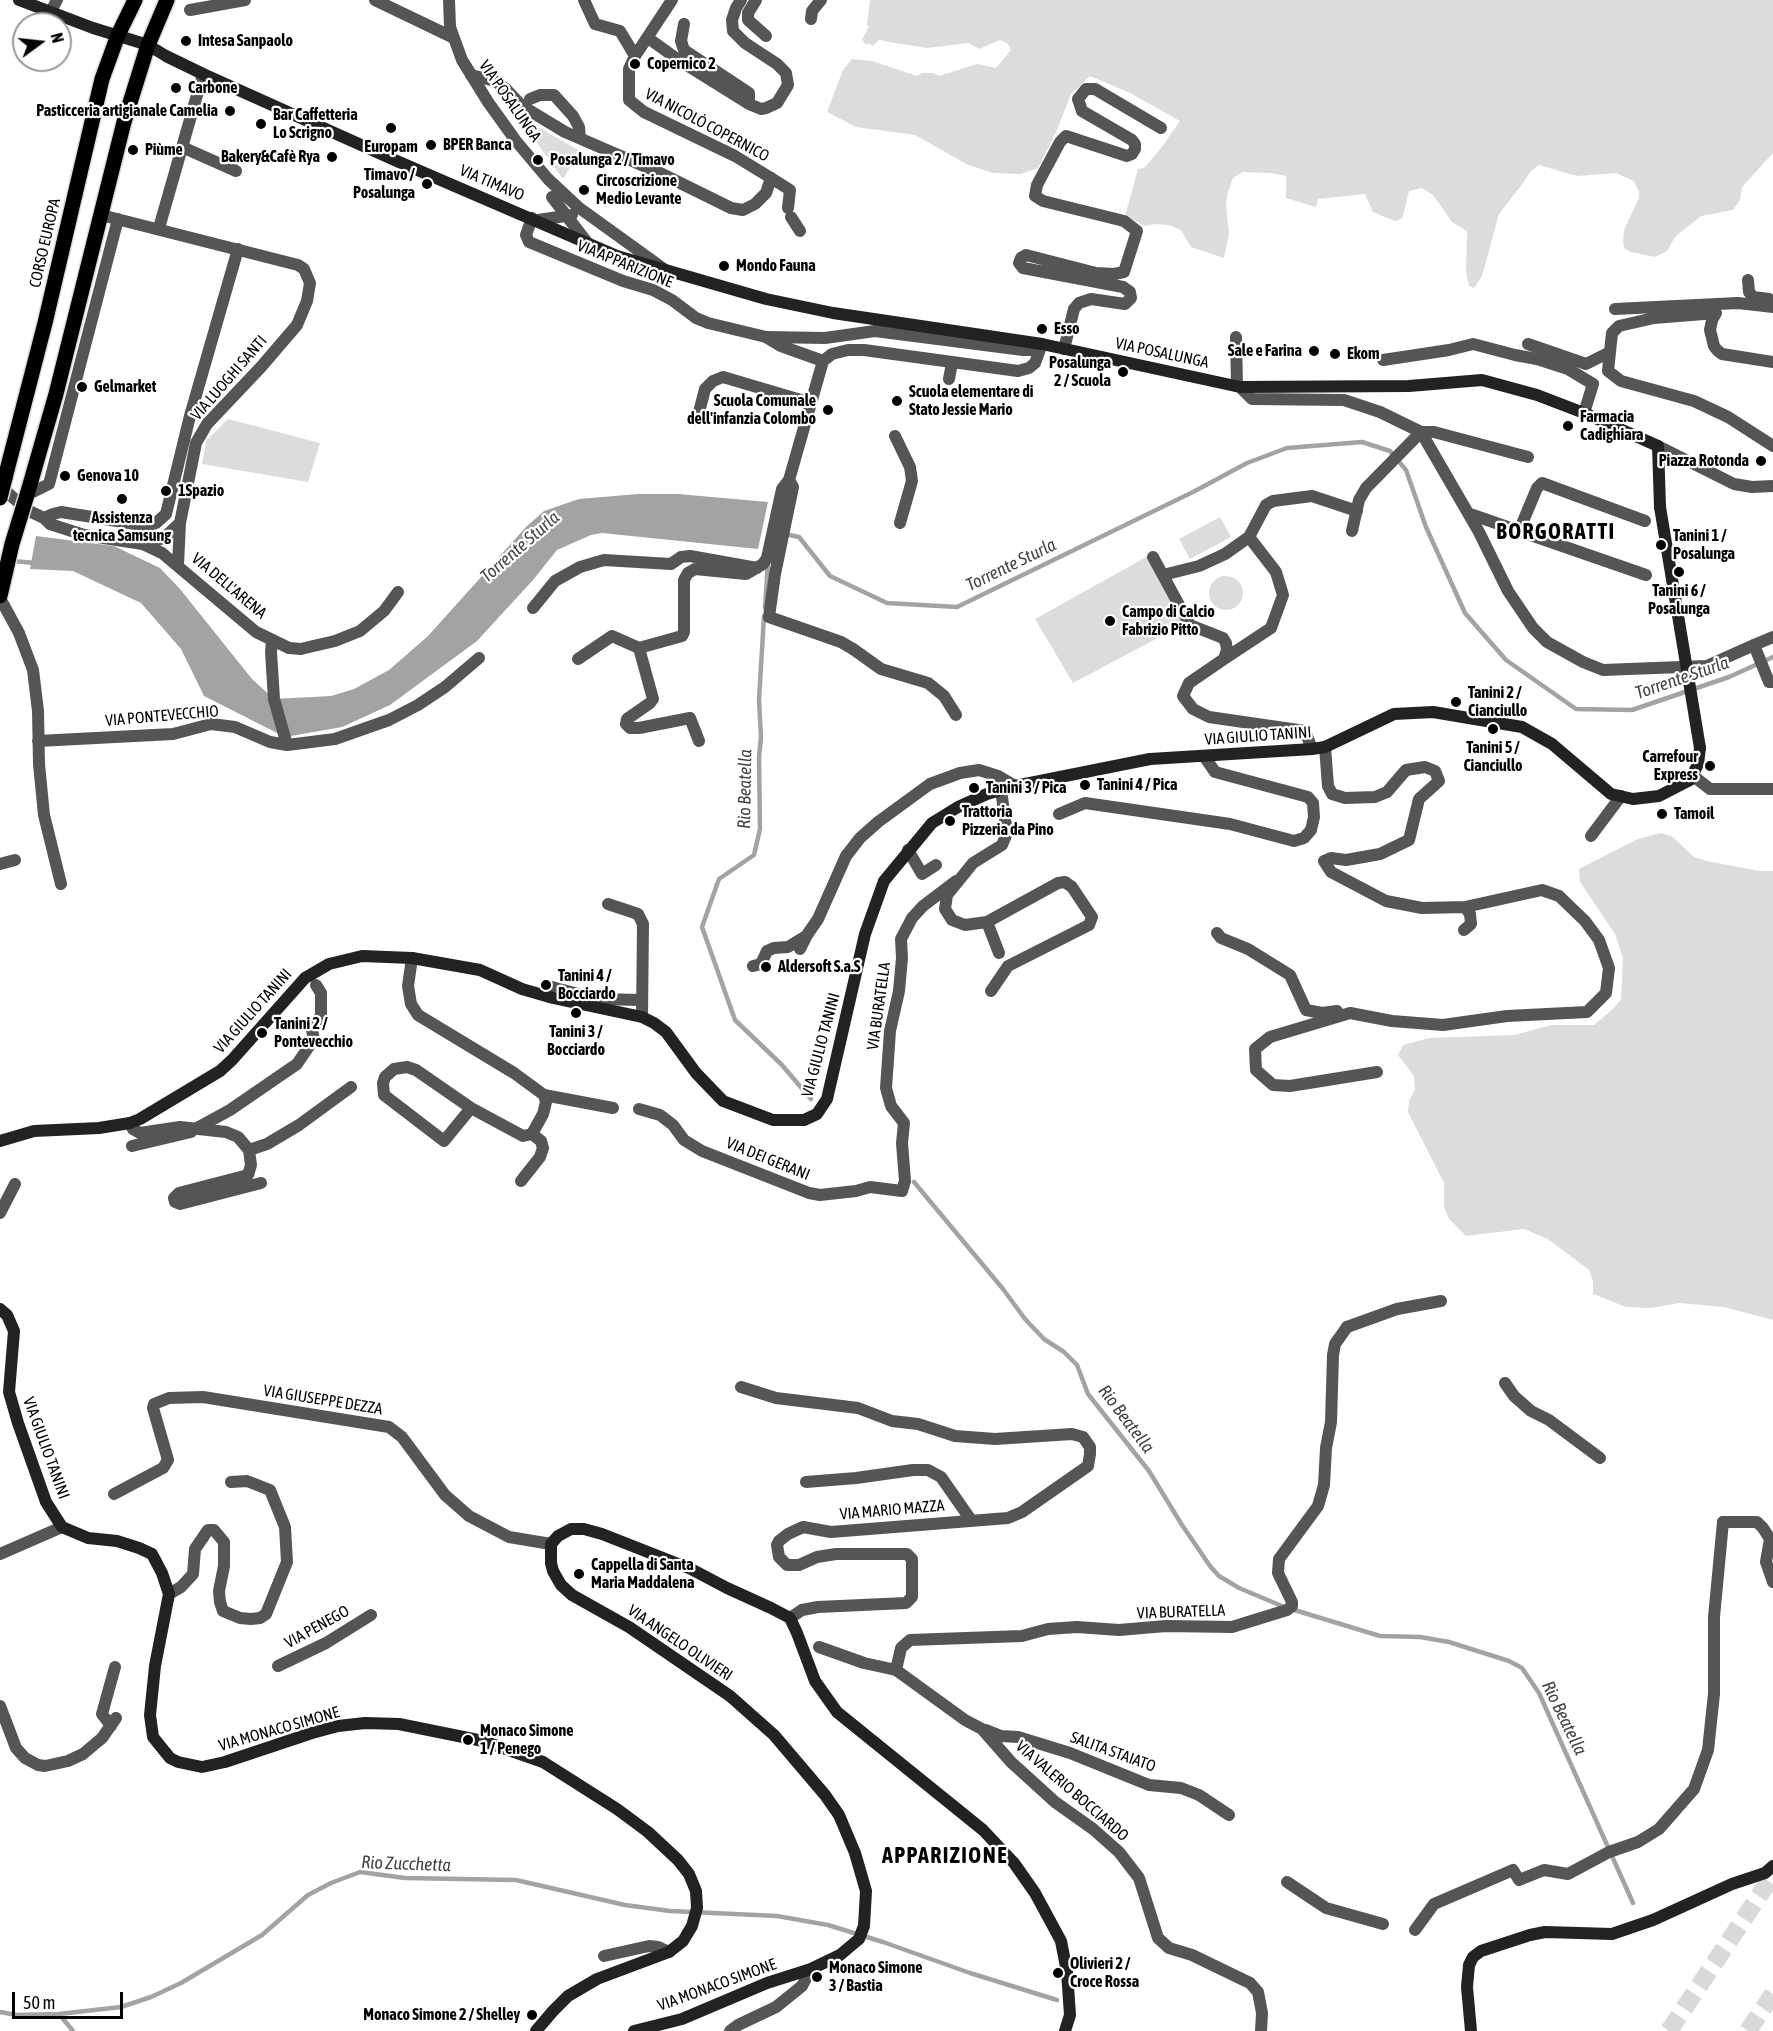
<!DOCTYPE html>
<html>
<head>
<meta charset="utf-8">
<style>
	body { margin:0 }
	#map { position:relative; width:1773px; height:2031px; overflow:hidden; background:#fff; font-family:"Asap Condensed",sans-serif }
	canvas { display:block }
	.north { position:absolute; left:12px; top:12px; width:60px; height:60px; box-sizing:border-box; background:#fff; border:2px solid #999; border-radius:50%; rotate:75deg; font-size:16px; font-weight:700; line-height:24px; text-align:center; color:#000 }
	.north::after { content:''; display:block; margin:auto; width:21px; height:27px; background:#000; clip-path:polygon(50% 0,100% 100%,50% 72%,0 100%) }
	.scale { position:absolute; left:12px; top:1992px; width:111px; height:27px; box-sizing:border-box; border:3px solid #000; border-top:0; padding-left:8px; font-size:18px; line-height:21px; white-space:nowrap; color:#000; -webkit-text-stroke:4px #fff; paint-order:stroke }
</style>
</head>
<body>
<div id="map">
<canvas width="1773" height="2031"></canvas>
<div class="north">N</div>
<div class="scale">50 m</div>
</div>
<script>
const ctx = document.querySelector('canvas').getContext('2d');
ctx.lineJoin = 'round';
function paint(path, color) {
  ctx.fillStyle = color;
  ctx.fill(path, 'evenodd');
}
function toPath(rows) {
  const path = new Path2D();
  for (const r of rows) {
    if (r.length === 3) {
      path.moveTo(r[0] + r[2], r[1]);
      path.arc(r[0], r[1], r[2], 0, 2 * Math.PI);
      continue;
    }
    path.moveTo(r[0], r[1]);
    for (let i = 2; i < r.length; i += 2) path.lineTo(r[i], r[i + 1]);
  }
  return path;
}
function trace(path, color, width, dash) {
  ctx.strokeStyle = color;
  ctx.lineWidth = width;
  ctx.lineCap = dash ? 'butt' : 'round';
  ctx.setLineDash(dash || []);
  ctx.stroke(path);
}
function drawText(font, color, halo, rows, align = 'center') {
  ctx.font = font + ' "Asap Condensed",sans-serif';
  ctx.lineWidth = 4.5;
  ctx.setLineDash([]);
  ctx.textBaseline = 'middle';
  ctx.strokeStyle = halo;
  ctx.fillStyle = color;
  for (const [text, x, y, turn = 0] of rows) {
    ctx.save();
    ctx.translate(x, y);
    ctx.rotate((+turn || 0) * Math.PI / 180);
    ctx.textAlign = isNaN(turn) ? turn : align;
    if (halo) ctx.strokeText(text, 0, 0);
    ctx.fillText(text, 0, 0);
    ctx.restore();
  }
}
const green = toPath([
	[870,0,1773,0,1773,153,1742,187,1740,200,1733,210,1701,216,1675,237,1667,251,1655,257,1631,252,1625,249,1623,243,1624,230,1639,198,1639,192,1634,181,1616,173,1577,176,1539,165,1530,172,1523,183,1499,214,1482,276,1474,288,1469,286,1466,272,1467,231,1452,222,1433,195,1422,188,1409,191,1402,219,1395,221,1373,212,1365,194,1318,199,1316,207,1286,198,1286,176,1270,173,1243,172,1233,178,1228,192,1226,204,1229,234,1224,258,1191,247,1181,230,1169,225,1156,224,1145,226,1125,216,1138,169,1144,168,1161,148,1180,121,1130,93,1090,76,1071,94,1057,130,1038,168,1021,174,993,173,968,165,915,135,856,127,827,112,843,70,852,59,872,61,917,76,922,73,933,73,939,76,977,64,996,68,1011,50,1008,44,1000,40,979,49,969,43,927,48,883,41,880,39,873,46,869,43,867,45,862,40,869,26,867,25],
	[524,119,580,151,563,179,521,121],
	[228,419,320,443,308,482,202,464,206,441],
	[1220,517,1231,537,1190,559,1179,539],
	[1148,556,1186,623,1073,683,1035,619],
	[1226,593,17],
	[1661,833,1673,837,1694,857,1707,861,1759,871,1773,871,1773,1320,1724,1307,1679,1303,1651,1308,1626,1307,1593,1294,1593,1282,1589,1270,1548,1239,1524,1229,1466,1236,1449,1219,1444,1207,1444,1183,1408,1112,1409,1100,1415,1090,1414,1076,1398,1055,1403,1045,1429,1038,1514,1035,1552,1025,1594,1025,1613,1009,1621,999,1623,958,1615,934,1580,882,1579,869,1638,839]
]);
const water = toPath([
	[638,494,678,494,768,502,758,549,602,533,591,535,557,550,533,580,477,641,390,705,342,727,285,737,204,696,181,649,141,603,73,571,30,569,36,536,114,546,160,568,180,589,252,679,274,699,331,696,354,689,389,670,428,636,526,527,544,511,579,499]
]);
const stream = toPath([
	[784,534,799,537,830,576,887,603,957,607,1195,491,1247,463,1287,448,1362,442,1390,451,1406,470,1426,527,1465,613,1506,660,1576,709,1632,710,1729,677,1773,657],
	[0,560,36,563],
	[765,608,768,562],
	[764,616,759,700,761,737,759,757,760,829,754,855,719,879,702,927,735,1020,781,1064,811,1099],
	[914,1182,1003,1289,1025,1319,1044,1339,1064,1352,1077,1365,1088,1394,1149,1471,1182,1525,1210,1566,1219,1576,1239,1588,1282,1606],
	[1291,1609,1380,1636,1420,1637,1449,1642,1509,1661,1522,1668,1539,1693,1633,1903],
	[0,2012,16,2015,59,2014,121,2007,151,1997,181,1983,262,1935,308,1895,331,1883,360,1872,405,1878,516,1880,625,1905,670,1911,777,1916,828,1925,883,1942,970,1973,1057,2000],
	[59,2014,73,2031]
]);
const motorwayTunnel = toPath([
	[1669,2031,1773,1875],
	[1748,2031,1773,1994]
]);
const pedestrian = toPath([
	[190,10,245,0],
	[182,147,236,171],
	[771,178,790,190,788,208],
	[791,217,800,231],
	[766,337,825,338,875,331,1023,350,1031,350],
	[1383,360,1449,350,1473,344,1515,355,1537,359,1568,369,1593,384,1584,413],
	[949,379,952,363],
	[1352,531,1359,500,1366,488,1421,432],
	[1153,557,1190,625,1223,638,1226,643,1227,650,1224,659,1189,683,1183,696,1193,709,1209,717,1305,731,1312,749],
	[1163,575,1199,566,1225,554,1249,537,1266,505,1273,501,1312,496,1357,511],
	[1773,637,1754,645,1769,682,1773,682],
	[853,649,881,669,928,683,944,696,956,715],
	[1224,659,1271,628,1283,595,1276,572,1249,537],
	[552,987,597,999,642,1000],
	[544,1095,613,1108],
	[639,1109,660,1115,673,1125,684,1140,702,1151,809,1193,820,1195,856,1191,870,1187,902,1191,905,1181,902,1143,904,1123,891,1106,886,1088,890,1031,899,991,902,958,901,939,912,918,923,906,956,881],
	[197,1128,230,1110,297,1064,314,1039,312,1030,321,1015,321,993,316,985],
	[1347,1327,1397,1309,1441,1301],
	[1505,1383,1514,1396,1531,1411,1549,1420,1600,1458],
	[0,1554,62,1527],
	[819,1647,864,1663,896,1670],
	[278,1666,326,1643,371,1615],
	[1287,1882,1326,1908,1383,1924],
	[1415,1930,1434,1904,1513,1870,1519,1880,1544,1870,1568,1874,1609,1852,1638,1842,1659,1829,1694,1789,1708,1750,1714,1694,1714,1617,1723,1522],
	[730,2031,738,2025,776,2007,802,1986,811,1969]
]);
const minor = toPath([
	[375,0,452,37],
	[584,0,595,24,620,31,635,56],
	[756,0,748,13,748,20,766,36],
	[51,11,57,0],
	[811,19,812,11,821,0],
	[684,24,681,41,684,50,749,93,749,104],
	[648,38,680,61,749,104,761,109,766,108,777,103,788,85,786,73,777,64,745,43,733,31,732,20,736,8,741,0],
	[471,75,495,81,506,89,522,106,565,132,660,173,731,208,743,210,755,204,766,193,771,178,735,156,644,112,629,100,629,69,635,56,672,0],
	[530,99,540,95,554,95,573,116,579,127,580,138],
	[101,215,298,265,304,269,310,283,307,301,297,325,261,367,207,424,196,443,180,523,164,538,143,544],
	[532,218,526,235,529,242,623,281,653,290,672,300,696,318,708,323,766,337,781,346,823,361],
	[159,228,203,74],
	[1748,280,1749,292,1753,297,1769,299],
	[1615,309,1738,303,1773,307],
	[1236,337,1237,386],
	[1528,344,1586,364,1608,353],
	[1064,349,1074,309,1079,303,1091,299,1125,304,1131,298,1130,292,1123,287,1023,268,1019,263,1021,258,1026,255,1096,273,1114,274,1124,272,1137,231,1124,221,1043,201,1035,196,1037,185,1060,142,1066,136,1127,156,1132,154,1135,149,1135,144,1132,140,1082,111,1078,99,1086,89,1095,89,1161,128],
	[1773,362,1722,354,1717,350,1714,346,1710,330,1712,320,1716,313,1654,318,1619,326,1612,333,1608,371,1621,381,1694,401,1728,417,1773,446],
	[1240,387,1252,399,1344,400,1380,412,1421,432,1479,532,1508,591,1533,628,1547,642,1583,662,1603,670,1707,666,1754,645],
	[697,420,705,389,713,381,723,377,811,403],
	[1421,432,1434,432,1528,457],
	[895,436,910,467,912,481,900,523],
	[0,486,27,510,44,518,50,524,84,535,143,544,162,553,256,632,289,648,301,649,309,647,335,641,360,631,384,611,398,592],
	[27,495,49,484,118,219],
	[1470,514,1646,575],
	[44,518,53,514,61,512,148,526,156,523,166,514,190,416,238,249],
	[1519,531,1537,488,1542,483,1645,521],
	[178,565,180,523],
	[0,598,19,633,33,670,38,711,39,764,44,815,61,884],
	[533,608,555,581,580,567,604,560,671,564,681,557,690,556,757,568],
	[272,641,271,652,274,699,287,745],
	[639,648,653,699,650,703,627,719,626,724,630,728,639,728,690,718,699,741],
	[853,649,841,642,769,617,775,574,793,487,789,480,823,361,832,354,848,350,864,350,1018,371,1029,368,1035,363,1042,344],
	[578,659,612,636,639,648,682,636,684,632,684,580,688,573,695,569,746,574,763,564,767,558,782,489,789,480],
	[38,741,173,734,211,724,235,727,270,742,287,745,335,739,389,720,418,705,445,687,479,658],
	[1325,747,1328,786,1332,794,1345,798,1375,797,1387,792,1406,770,1425,767,1435,771,1439,781,1419,799,1409,840,1380,854,1346,860,1331,858,1324,861,1331,872,1386,901,1422,908,1465,907,1542,890,1559,896,1585,921,1599,940,1609,968,1606,993,1587,1012,1507,1016,1443,1025,1392,1021,1350,1013,1270,1037,1255,1049,1256,1070,1273,1085,1290,1086,1377,1072],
	[1692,775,1710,789,1773,789],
	[1059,814,1085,803,1230,824,1294,841,1304,838,1311,830,1314,817,1313,803,1308,797,1215,772,1204,756],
	[1591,836,1621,796],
	[908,850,922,874,936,865],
	[0,864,15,860],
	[608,904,638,914,643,924,642,1017],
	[987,922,999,953],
	[1464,930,1471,924,1470,914,1465,907],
	[1217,933,1221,938,1248,949,1290,975,1306,1010,1322,1013,1337,1011],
	[800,949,807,935,818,919,846,856,860,838,878,822,930,784,960,773,979,770,998,776,1015,786],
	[412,958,408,986,411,1004,418,1015,514,1073,544,1095,546,1102,543,1114,532,1134,523,1136,471,1108,416,1070,407,1067,394,1069,385,1077,383,1083,384,1095,444,1141,471,1108],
	[753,966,761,964,767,951,774,948,788,947,806,936],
	[991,991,1008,966,1089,925,1092,917,1072,887,1065,882,1058,883,987,922,965,925,952,920,945,909,947,895,973,863,1002,845,1007,833,1001,790],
	[130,1123,133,1129,140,1133,180,1127,226,1132,238,1137,249,1150,251,1165,248,1175,179,1193,174,1198,175,1202,180,1204,261,1183],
	[132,1146,191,1132],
	[249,1150,267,1144,299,1125,351,1087],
	[521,1181,540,1157,543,1148,541,1141,532,1134],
	[0,1213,15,1184],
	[741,1387,776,1398,858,1408,892,1421,918,1424,955,1436,995,1439,1072,1434,1083,1437,1090,1447,1090,1454,1088,1466,1022,1512,1008,1518,831,1532,803,1527,788,1534,779,1541,777,1545,779,1557,787,1565,799,1565,817,1557,836,1554,907,1554,912,1559,912,1597,906,1603,818,1607,802,1610,790,1618],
	[806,1482,856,1478,913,1470,928,1470,941,1477,971,1520],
	[114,1494,163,1468,168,1460,153,1408,154,1404,169,1398,203,1397,389,1427,402,1437,445,1495,469,1516,509,1537,551,1544],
	[1723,1522,1757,1522,1763,1528,1770,1539,1766,1562,1773,1582],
	[169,1594,181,1587,193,1574,195,1549,208,1530,214,1530,224,1542,224,1566,219,1591,220,1602,223,1611,240,1618,251,1619,260,1618,266,1614,287,1562,285,1527,270,1490,247,1481,231,1482],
	[0,1706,16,1748,25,1758,38,1765,45,1766,68,1761,83,1754,102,1738,116,1718],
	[111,1726,102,1714,115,1667],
	[986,1730,1001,1736,1018,1737,1070,1753,1149,1785,1181,1788,1199,1795,1229,1815],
	[604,1956,649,1946,658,1947,669,1952],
	[1261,2031,1262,2013,1258,1992,1250,1983,1192,1955,1169,1948,1158,1938,1139,1878,1119,1852,1093,1829,1055,1802,1011,1762,982,1729,965,1720,896,1670,901,1648,910,1640,1022,1636,1048,1629,1077,1627,1119,1630,1166,1626,1232,1627,1287,1610,1292,1606,1292,1602,1278,1573,1279,1559,1318,1506,1324,1485,1326,1448,1331,1422,1333,1355,1335,1344,1347,1327]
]);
const tertiary = toPath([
	[449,0,450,27,462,60,488,102,516,141,548,179,578,207,664,269],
	[552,197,586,241],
	[538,220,572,215],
	[1658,446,1734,484,1752,487,1773,486]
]);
const secondary = toPath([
	[19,0,93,28,148,45,166,56,203,74,399,162,617,256,766,299,833,313,1042,344,1240,387,1409,386,1482,380,1537,395,1584,413,1658,446,1660,507],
	[0,1141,34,1131,99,1128,130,1123,140,1119,220,1071,232,1060,305,978,329,964,362,956,412,958,480,970,522,989,553,998,642,1017,654,1023,666,1032,696,1073,723,1101,773,1120,804,1120,817,1114,827,1099,865,934,884,881,932,823,958,807,987,794,1015,786,1150,759,1312,749,1325,747,1394,714,1433,712,1522,727,1552,744,1611,794,1633,799,1659,796,1690,780,1698,764,1700,748],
	[0,1309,7,1315,14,1331,9,1392,18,1423,46,1502,62,1527,88,1538,117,1541,139,1548,152,1554,162,1573,169,1594,155,1666,150,1715,153,1737,170,1758,178,1762,202,1767,225,1762,312,1733,338,1726,365,1723,399,1724,483,1741,543,1762,617,1809,648,1832,678,1860,689,1874,696,1891,697,1908,692,1926,683,1941,669,1952,597,1979,568,1996,553,2011,536,2031],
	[634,2031,682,2019,767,1983,811,1969,840,1955,859,1939,864,1926,866,1891,855,1853,839,1815,825,1795,774,1735,730,1696,629,1627,572,1595,561,1585,553,1571,551,1563,551,1544,558,1536,571,1529,584,1529,602,1534,691,1569,727,1588,771,1608,790,1618,797,1633,815,1681,837,1712,983,1830,1014,1863,1035,1893,1061,1941,1067,1972,1070,2015,1065,2031],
	[1471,2031,1467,1987,1469,1965,1473,1957,1481,1951,1530,1935,1545,1932,1612,1934,1653,1920,1732,1884,1765,1873,1773,1866]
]);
const primary = toPath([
	[5,478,45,323,102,79,118,35,135,0],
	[27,495,56,394,124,122,148,45,167,0]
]);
const secondaryBridge = toPath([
	[1660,507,1700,748]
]);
const primaryBridge = toPath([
	[0,498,5,478],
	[0,596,12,544,27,495]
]);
const markers = [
	[186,41,6,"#000"],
	[635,64,6,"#000"],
	[176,88,6,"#000"],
	[230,111,6,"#000"],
	[261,124,6,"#000"],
	[391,128,6,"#000"],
	[431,145,6,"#000"],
	[133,150,6,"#000"],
	[332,157,6,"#000"],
	[538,160,6,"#000"],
	[427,184,6,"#000"],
	[584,190,6,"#000"],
	[724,266,6,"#000"],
	[1042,329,6,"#000"],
	[1314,351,6,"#000"],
	[1335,354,6,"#000"],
	[1123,372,6,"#000"],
	[82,387,6,"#000"],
	[897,401,6,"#000"],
	[828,410,6,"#000"],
	[1568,426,6,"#000"],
	[1761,461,6,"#000"],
	[65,476,6,"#000"],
	[166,491,6,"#000"],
	[122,499,6,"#000"],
	[1661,545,6,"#000"],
	[1679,572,6,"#000"],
	[1110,621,6,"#000"],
	[1456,702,6,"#000"],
	[1493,729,6,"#000"],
	[1710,766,6,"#000"],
	[1085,785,6,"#000"],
	[974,788,6,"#000"],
	[1662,814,6,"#000"],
	[950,821,6,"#000"],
	[766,967,6,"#000"],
	[546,985,6,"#000"],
	[576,1013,6,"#000"],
	[262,1033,6,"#000"],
	[579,1574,6,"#000"],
	[468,1740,6,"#000"],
	[1058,1973,6,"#000"],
	[817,1977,6,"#000"],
	[532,2015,6,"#000"]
];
const poiNames = [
	["Intesa Sanpaolo",198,41],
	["Copernico 2",647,64],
	["Carbone",188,88],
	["Pasticceria artigianale Camelia",218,111,"right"],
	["Bar Caffetteria",273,115],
	["Lo Scrigno",273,133],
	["BPER Banca",443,145],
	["Europam",391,147,"center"],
	["Piùme",145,150],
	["Bakery&Cafè Rya",320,157,"right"],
	["Posalunga 2 / Timavo",550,160],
	["Timavo /",415,175,"right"],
	["Posalunga",415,193,"right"],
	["Circoscrizione",596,181],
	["Medio Levante",596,199],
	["Mondo Fauna",736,266],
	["Esso",1054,329],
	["Sale e Farina",1302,351,"right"],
	["Ekom",1347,354],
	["Posalunga",1111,363,"right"],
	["2 / Scuola",1111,381,"right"],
	["Gelmarket",94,387],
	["Scuola elementare di",909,392],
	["Stato Jessie Mario",909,410],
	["Scuola Comunale",816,401,"right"],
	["dell'infanzia Colombo",816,419,"right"],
	["Farmacia",1580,417],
	["Cadighiara",1580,435],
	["Piazza Rotonda",1749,461,"right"],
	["Genova 10",77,476],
	["1Spazio",178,491],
	["Assistenza",122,518,"center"],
	["tecnica Samsung",122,536,"center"],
	["Tanini 1 /",1673,536],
	["Posalunga",1673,554],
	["Tanini 6 /",1679,591,"center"],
	["Posalunga",1679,609,"center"],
	["Campo di Calcio",1122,612],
	["Fabrizio Pitto",1122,630],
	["Tanini 2 /",1468,693],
	["Cianciullo",1468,711],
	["Tanini 5 /",1493,748,"center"],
	["Cianciullo",1493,766,"center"],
	["Carrefour",1698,757,"right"],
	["Express",1698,775,"right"],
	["Tanini 4 / Pica",1097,785],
	["Tanini 3 / Pica",986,788],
	["Trattoria",962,812],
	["Pizzeria da Pino",962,830],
	["Tamoil",1674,814],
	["Aldersoft S.a.S",778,967],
	["Tanini 4 /",558,976],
	["Bocciardo",558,994],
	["Tanini 2 /",274,1024],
	["Pontevecchio",274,1042],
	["Tanini 3 /",576,1032,"center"],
	["Bocciardo",576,1050,"center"],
	["Cappella di Santa",591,1565],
	["Maria Maddalena",591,1583],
	["Monaco Simone",480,1731],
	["1 / Penego",480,1749],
	["Olivieri 2 /",1070,1964],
	["Croce Rossa",1070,1982],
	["Monaco Simone",829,1968],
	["3 / Bastia",829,1986],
	["Monaco Simone 2 / Shelley",520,2015,"right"]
];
const streetNames = [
	["VIA POSALUNGA",510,101,55],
	["VIA NICOLÒ COPERNICO",707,125,28],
	["VIA TIMAVO",492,183,23],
	["CORSO EUROPA",45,243,-77],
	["VIA APPARIZIONE",625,264,22],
	["VIA POSALUNGA",1162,353,12],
	["VIA LUOGHI SANTI",229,378,-49],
	["VIA DELL'ARENA",229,586,40],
	["VIA PONTEVECCHIO",162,716,-5],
	["VIA GIULIO TANINI",1258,736,-4],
	["VIA BURATELLA",879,1006,-82],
	["VIA GIULIO TANINI",253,1011,-48],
	["VIA GIULIO TANINI",821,1045,-75],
	["VIA DEI GERANI",768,1159,22],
	["VIA GIUSEPPE DEZZA",323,1400,9],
	["VIA GIULIO TANINI",46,1448,70],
	["VIA MARIO MAZZA",892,1510,-5],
	["VIA BURATELLA",1181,1612,-2],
	["VIA PENEGO",317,1627,-29],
	["VIA ANGELO OLIVIERI",680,1643,34],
	["VIA MONACO SIMONE",279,1729,-16],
	["SALITA STAIATO",1113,1752,20],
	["VIA VALERIO BOCCIARDO",1072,1791,41],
	["VIA MONACO SIMONE",717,1985,-20]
];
const waterNames = [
	["Torrente Sturla",520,547,-41],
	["Torrente Sturla",1011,565,-26],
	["Torrente Sturla",1682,678,-19],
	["Rio Beatella",745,789,-89],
	["Rio Beatella",1126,1419,53],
	["Rio Beatella",1564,1718,64],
	["Rio Zucchetta",406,1864,2]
];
const districtNames = [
	["BORGORATTI",1556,532],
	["APPARIZIONE",945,1856]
];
paint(green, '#dcdcdc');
paint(water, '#a3a3a3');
trace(stream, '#a3a3a3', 4.5);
trace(motorwayTunnel, '#d9d9d9', 18, [18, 9]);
trace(primary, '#dbdbdb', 18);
trace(pedestrian, '#555', 12);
trace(minor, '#555', 12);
trace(tertiary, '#555', 12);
trace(secondary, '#222', 12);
trace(primary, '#000', 15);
trace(primaryBridge, '#dbdbdb', 18, []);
trace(secondaryBridge, '#222', 12);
trace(primaryBridge, '#000', 15);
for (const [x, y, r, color] of markers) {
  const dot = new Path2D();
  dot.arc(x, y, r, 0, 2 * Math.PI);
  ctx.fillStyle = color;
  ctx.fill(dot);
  trace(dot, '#fff', 2);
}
drawText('bold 16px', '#000', '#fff', poiNames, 'left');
drawText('16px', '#000', '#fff', streetNames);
drawText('italic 18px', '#444', '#fff', waterNames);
ctx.letterSpacing = '1.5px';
drawText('bold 22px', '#000', '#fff', districtNames);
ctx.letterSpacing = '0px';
</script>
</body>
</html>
